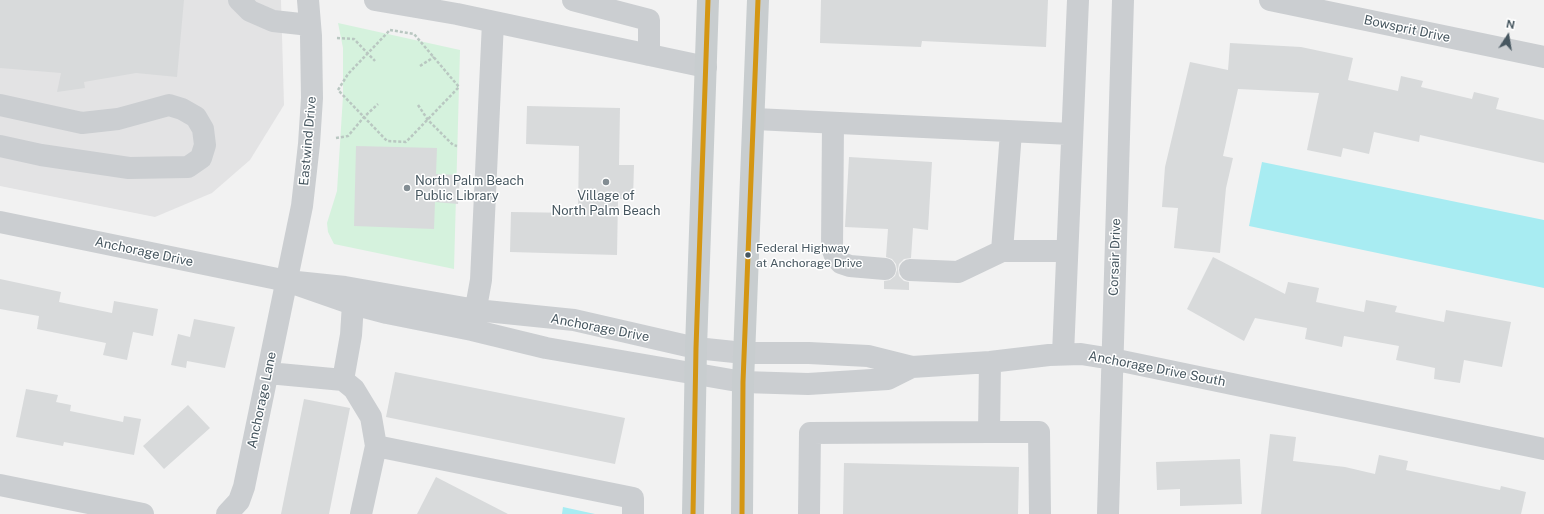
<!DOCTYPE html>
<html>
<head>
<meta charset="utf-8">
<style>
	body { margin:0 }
	#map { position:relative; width:1544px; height:514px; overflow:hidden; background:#f2f2f2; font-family:"Public Sans",sans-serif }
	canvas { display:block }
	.north { position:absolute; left:1488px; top:16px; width:40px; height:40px; -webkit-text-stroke:3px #fff; paint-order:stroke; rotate:12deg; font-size:11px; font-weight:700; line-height:16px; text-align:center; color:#475760 }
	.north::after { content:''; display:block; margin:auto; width:14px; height:18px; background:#475760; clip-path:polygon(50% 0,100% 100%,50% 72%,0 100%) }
</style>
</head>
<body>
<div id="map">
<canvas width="1544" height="514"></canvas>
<div class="north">N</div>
</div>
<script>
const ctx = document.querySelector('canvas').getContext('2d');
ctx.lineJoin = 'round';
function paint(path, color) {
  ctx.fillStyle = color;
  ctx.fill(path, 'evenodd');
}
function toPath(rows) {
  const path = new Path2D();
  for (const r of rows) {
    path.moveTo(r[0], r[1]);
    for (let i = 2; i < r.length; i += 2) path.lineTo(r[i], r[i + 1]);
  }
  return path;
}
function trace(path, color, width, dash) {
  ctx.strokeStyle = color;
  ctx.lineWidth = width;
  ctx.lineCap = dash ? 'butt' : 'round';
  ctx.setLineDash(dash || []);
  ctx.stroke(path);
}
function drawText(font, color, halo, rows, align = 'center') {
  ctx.font = font + ' "Public Sans",sans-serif';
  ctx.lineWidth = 3;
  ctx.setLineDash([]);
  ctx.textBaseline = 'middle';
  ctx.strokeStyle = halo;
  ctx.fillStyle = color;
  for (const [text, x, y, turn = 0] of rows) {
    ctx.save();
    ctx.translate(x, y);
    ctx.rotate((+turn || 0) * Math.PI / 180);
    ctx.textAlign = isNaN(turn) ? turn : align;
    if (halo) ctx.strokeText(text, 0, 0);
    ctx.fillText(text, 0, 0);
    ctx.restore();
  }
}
const education = toPath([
	[0,0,281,0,284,105,250,160,212,193,155,217,0,186]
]);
const green = toPath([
	[338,23,460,50,454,269,334,244,328,232,327,223,337,191,343,96,343,48]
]);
const water = toPath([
	[1262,162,1544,220,1544,288,1249,226],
	[563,507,595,514,562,514]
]);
const building = toPath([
	[0,0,184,0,177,77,136,73,84,82,85,88,57,92,61,73,0,68],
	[821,0,1048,0,1046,47,922,41,921,47,820,43],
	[1230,43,1301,47,1353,58,1348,80,1398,91,1401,76,1423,81,1421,87,1472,99,1474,92,1499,98,1496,109,1544,120,1544,163,1420,135,1419,142,1374,132,1369,154,1343,148,1341,157,1307,150,1319,93,1238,89,1223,156,1233,158,1226,188,1220,253,1174,248,1178,208,1162,207,1165,167,1190,62,1228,70],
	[527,106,620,108,619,165,634,165,633,199,618,199,617,255,510,252,511,212,578,213,579,146,526,144],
	[356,146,437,148,436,174,460,175,458,204,435,202,434,229,354,226],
	[849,157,932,162,928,230,913,228,911,258,904,259,899,264,898,269,899,276,904,281,909,282,909,290,884,289,884,281,890,280,895,276,897,270,896,264,892,259,886,257,888,229,845,227],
	[1213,257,1285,294,1288,282,1319,288,1316,302,1364,312,1366,300,1397,306,1395,312,1444,322,1446,310,1511,322,1502,367,1464,360,1460,383,1434,379,1435,368,1396,360,1399,346,1344,336,1342,347,1305,339,1307,328,1255,318,1244,341,1187,309],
	[0,279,61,292,59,302,112,313,114,301,158,309,153,336,133,332,127,360,103,355,106,343,37,329,39,316,0,309],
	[194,319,235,327,225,368,187,361,186,368,171,365,178,334,190,337],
	[395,372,625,418,615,464,386,417],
	[26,389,58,395,56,402,71,405,70,411,123,422,124,416,141,419,134,455,64,442,63,446,16,437],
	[304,399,350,408,329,514,281,514],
	[188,405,210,428,164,469,143,446],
	[1270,434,1296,437,1293,461,1345,467,1375,474,1379,455,1408,461,1406,470,1500,490,1501,486,1526,492,1521,514,1261,514],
	[1240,459,1242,504,1180,506,1180,489,1157,490,1156,462],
	[844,463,1019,467,1018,514,843,514],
	[436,477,508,514,417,514]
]);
const path = toPath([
	[390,30,414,34,459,87,406,142,387,141,338,90,348,74,390,30],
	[337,38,354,39,375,61],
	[420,66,434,57],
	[418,105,428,120,453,145,457,146],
	[336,138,348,136,364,117,378,104]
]);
const minor = toPath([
	[239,0,250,11,273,21,310,25],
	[375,0,457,14,706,67],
	[573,0,649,20,649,55],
	[1270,0,1544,57],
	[0,105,82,123,118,119,169,105,182,109,196,117,203,129,205,145,201,158,188,167,129,168,41,155,0,146],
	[755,119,1071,134],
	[833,124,832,248,835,256,841,263,850,266,885,269],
	[0,222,287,281,345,287,476,310,574,320,696,348,744,353,809,353,868,356,912,367],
	[1002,251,1011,132],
	[910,270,958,272,1002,251,1067,251],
	[287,281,353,304,387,313,472,330,546,348,743,382,808,384,888,379,912,367,990,362,1049,355,1081,354,1112,359,1544,449],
	[353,304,351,335,343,380,354,389,371,417,376,446,361,514],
	[473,324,481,280,493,22],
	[1063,354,1078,0],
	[268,373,343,380],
	[989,432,990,362],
	[376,446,633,498,633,514],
	[0,485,143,514],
	[227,514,239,501,244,487,302,206,309,144,312,98,311,36,308,0],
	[809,514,810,433,989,432,1039,432,1040,514],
	[1108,514,1123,0]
]);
const major = toPath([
	[693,514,696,348,708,0],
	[742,514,743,382,758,0]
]);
const bus1 = toPath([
	[693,514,696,348,708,0],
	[742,514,743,382,758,0]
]);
const markers = [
	[606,182,4,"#838d93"],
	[407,188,4,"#838d93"],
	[748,255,3.5,"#475760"]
];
const busNames = [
	["Federal Highway",756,248],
	["at Anchorage Drive",756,263]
];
const streetNames = [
	["Bowsprit Drive",1407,29,12],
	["Eastwind Drive",308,141,-85],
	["Anchorage Drive",144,252,12],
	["Corsair Drive",1115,257,-88],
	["Anchorage Drive",600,328,11],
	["Anchorage Drive South",1157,369,11],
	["Anchorage Lane",262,400,-78]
];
const poiNames = [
	["North Palm Beach",415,181],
	["Public Library",415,196],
	["Village of",606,196,"center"],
	["North Palm Beach",606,211,"center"]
];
paint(education, '#e3e3e4');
paint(green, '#d5f2dd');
paint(water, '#a8ecf2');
paint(building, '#d8dadb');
trace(path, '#b9c7c1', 2.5, [3, 2]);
trace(minor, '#cbced1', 22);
trace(major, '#c8cdcf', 22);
trace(bus1, '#d49613', 5);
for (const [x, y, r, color] of markers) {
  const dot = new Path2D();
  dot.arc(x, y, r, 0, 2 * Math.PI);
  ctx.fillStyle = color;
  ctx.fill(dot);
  trace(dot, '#fff', 1.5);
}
drawText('12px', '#475760', '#fff', busNames, 'left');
drawText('13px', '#475760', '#fff', streetNames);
drawText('13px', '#475760', '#fff', poiNames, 'left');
</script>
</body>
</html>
